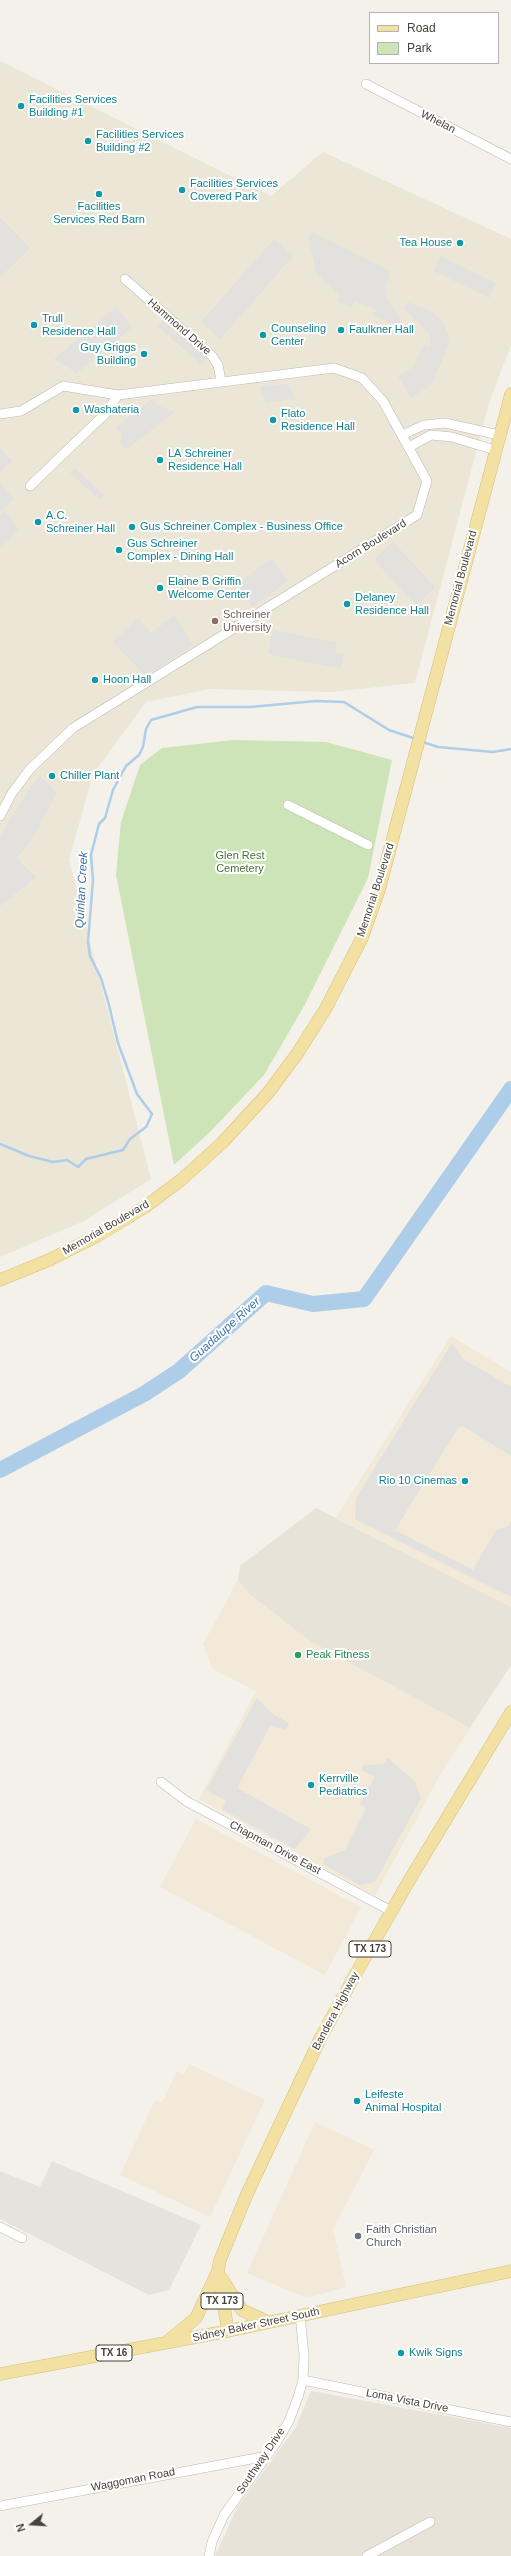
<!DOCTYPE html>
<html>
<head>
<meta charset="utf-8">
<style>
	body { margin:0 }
	#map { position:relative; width:511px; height:2556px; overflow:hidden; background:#f3f1ea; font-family:Helvetica,sans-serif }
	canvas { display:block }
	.legend { position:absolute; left:369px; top:12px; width:130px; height:52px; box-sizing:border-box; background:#fff; border:1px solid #b5b3b0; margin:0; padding:5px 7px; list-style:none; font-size:12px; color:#474239 }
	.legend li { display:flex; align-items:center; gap:8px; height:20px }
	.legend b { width:20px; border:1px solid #b5b3b0 }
	.north { position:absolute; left:12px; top:2504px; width:40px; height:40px; -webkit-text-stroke:3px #fff; paint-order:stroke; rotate:252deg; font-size:11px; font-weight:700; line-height:16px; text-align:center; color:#474239 }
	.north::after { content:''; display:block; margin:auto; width:14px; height:18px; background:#474239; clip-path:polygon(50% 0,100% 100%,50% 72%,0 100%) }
</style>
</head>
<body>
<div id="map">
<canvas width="511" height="2556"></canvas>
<ul class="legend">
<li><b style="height:5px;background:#f3e1a3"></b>Road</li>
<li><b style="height:11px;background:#cde3b8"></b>Park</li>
</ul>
<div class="north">N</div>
</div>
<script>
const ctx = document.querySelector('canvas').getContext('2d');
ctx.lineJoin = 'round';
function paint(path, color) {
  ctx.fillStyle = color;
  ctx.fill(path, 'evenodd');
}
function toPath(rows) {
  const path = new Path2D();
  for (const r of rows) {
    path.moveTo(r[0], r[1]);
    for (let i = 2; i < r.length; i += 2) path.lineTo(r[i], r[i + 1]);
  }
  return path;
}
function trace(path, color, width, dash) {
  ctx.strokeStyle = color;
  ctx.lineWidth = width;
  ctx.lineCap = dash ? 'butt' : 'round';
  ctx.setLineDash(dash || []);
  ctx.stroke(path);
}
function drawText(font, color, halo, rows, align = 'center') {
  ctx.font = font + ' Helvetica,sans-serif';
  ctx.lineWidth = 4;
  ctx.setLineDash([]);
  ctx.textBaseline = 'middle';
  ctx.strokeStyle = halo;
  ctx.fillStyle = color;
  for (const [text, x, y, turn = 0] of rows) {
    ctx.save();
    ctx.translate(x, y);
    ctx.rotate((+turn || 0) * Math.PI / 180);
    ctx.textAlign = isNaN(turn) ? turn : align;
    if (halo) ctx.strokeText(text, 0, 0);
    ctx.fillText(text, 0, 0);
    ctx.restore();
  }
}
const residential = toPath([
	[316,1508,511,1607,511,1665,470,1728,311,1642,249,1594,238,1580,240,1566],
	[311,2391,511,2428,511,2556,215,2556,238,2506,296,2427]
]);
const commercial = toPath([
	[451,1336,511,1372,511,1607,336,1518],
	[238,1580,249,1594,311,1642,470,1728,437,1780,375,1896,199,1799,256,1691,213,1669,203,1644],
	[196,1819,361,1907,325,1975,160,1887],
	[189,2064,265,2100,210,2217,120,2175,155,2100,162,2103,177,2071,184,2074],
	[315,2122,374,2150,333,2229,346,2287,307,2298,247,2273]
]);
const industrial = toPath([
	[52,2161,201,2225,169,2290,149,2295,0,2219,0,2171,40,2187]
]);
const education = toPath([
	[0,61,271,196,323,152,511,239,511,345,489,403,415,683,331,692,210,689,146,702,93,774,69,860,151,1179,84,1221,0,1257]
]);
const green = toPath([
	[233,740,326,742,392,760,368,878,304,1006,264,1075,210,1132,174,1165,116,875,121,822,140,765,162,748]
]);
const parking = toPath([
	[0,217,30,248,0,277],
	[311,232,390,271,384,293,401,320,398,325,374,316,376,309,354,301,352,307,338,302,340,295,317,274,308,238],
	[274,239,293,256,220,339,201,322],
	[441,256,496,283,489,298,434,271],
	[407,302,431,311,442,321,448,334,449,345,431,385,411,398,398,376,415,366,423,344,429,346,431,338,426,330,404,309],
	[116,307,132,327,77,373,54,359],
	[163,321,207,360,202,365,158,327],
	[288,384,295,399,266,403,260,387],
	[154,398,157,405,175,412,127,449,121,445,121,433,116,427],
	[0,448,12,461,0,472],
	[75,468,104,495,100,500,70,473],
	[0,484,14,499,0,512],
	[5,511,18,530,0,547,0,515],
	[393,542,435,587,417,605,374,560],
	[272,559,288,581,252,607,236,584],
	[174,616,193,645,146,676,113,642,139,618,151,633],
	[273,630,337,643,335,652,344,654,341,669,268,654],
	[40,776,57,793,31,841,16,858,36,877,0,906,0,836,32,785],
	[452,1343,463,1359,511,1387,511,1456,463,1426,458,1428,395,1530,473,1570,496,1530,508,1526,511,1521,511,1597,355,1519,356,1498],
	[257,1698,273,1714,289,1723,286,1730,270,1726,237,1788,311,1829,295,1849,222,1809,226,1801,206,1790],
	[388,1758,415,1782,421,1798,375,1882,360,1885,323,1864,325,1858,345,1850,366,1808,360,1804,375,1776,361,1770,364,1765,384,1764]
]);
const stream = toPath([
	[423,742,438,747,493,752,511,749],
	[0,1144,29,1156,53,1162,67,1160,78,1167,86,1159,123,1150,130,1139,146,1127,152,1114,137,1094,118,1043,109,1005,101,978,90,956,88,942,93,880,91,855,99,824,105,818,113,790,126,766,139,755,143,747,146,729,151,720,197,707,250,707,316,701,344,702,389,730,416,739]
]);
const river = toPath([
	[0,1470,144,1394,179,1371,266,1293,313,1304,364,1299,511,1089]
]);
const minor = toPath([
	[366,84,511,159],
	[125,279,212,356,218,365,221,381],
	[0,414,21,411,63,386,118,395,334,368,362,378,383,401,427,481,417,515,73,728,30,769,12,793,0,816],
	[402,435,424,425,445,423,499,435],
	[409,447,431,435,452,437,495,450],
	[30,486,106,413,118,395],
	[288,805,368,845],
	[161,1782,186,1801,391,1911],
	[0,2227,22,2238],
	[303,2380,511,2422],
	[0,2506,267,2456],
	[209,2556,212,2542,224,2515,276,2443,289,2421,298,2397,303,2380,304,2355,300,2315],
	[367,2556,430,2522]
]);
const major = toPath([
	[0,1280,49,1260,97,1236,145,1207,181,1180,222,1143,268,1093,297,1054,326,1008,362,938,379,890,511,394],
	[222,2279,242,2310,268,2322],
	[228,2331,218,2270,220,2260,247,2194,320,2039,355,1975,410,1879,511,1712],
	[168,2341,196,2318,217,2273],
	[0,2374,228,2331,511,2271]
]);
const markers = [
	[21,106,4,"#0f9aa8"],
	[88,141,4,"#0f9aa8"],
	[182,190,4,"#0f9aa8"],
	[99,194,4,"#0f9aa8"],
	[460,243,4,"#0f9aa8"],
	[34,325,4,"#0f9aa8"],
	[341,330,4,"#0f9aa8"],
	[263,335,4,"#0f9aa8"],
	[144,354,4,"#0f9aa8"],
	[76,410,4,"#0f9aa8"],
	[273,420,4,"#0f9aa8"],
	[160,460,4,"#0f9aa8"],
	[38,522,4,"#0f9aa8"],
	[132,527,4,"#0f9aa8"],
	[119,550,4,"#0f9aa8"],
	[160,588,4,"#0f9aa8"],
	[347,604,4,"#0f9aa8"],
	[215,621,4,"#8d6e63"],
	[95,680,4,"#0f9aa8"],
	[52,776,4,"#0f9aa8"],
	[465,1481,4,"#0f9aa8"],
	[298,1655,4,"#2e9e5b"],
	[311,1785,4,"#0f9aa8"],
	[357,2101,4,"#0f9aa8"],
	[358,2236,4,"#6b7280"],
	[401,2353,4,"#0f9aa8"]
];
const shields = [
	[370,1949,42],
	[222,2301,42],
	[114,2353,36]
];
const shieldNames = [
	["TX 173",370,1949],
	["TX 173",222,2301],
	["TX 16",114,2353]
];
const cultureNames = [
	["Facilities Services",29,100],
	["Building #1",29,113],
	["Facilities Services",96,135],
	["Building #2",96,148],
	["Facilities Services",190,184],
	["Covered Park",190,197],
	["Facilities",99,207,"center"],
	["Services Red Barn",99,220,"center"],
	["Tea House",452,243,"right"],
	["Trull",42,319],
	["Residence Hall",42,332],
	["Counseling",271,329],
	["Center",271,342],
	["Faulkner Hall",349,330],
	["Guy Griggs",136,348,"right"],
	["Building",136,361,"right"],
	["Washateria",84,410],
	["Flato",281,414],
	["Residence Hall",281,427],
	["LA Schreiner",168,454],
	["Residence Hall",168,467],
	["A.C.",46,516],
	["Schreiner Hall",46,529],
	["Gus Schreiner Complex - Business Office",140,527],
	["Gus Schreiner",127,544],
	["Complex - Dining Hall",127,557],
	["Elaine B Griffin",168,582],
	["Welcome Center",168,595],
	["Delaney",355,598],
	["Residence Hall",355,611],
	["Hoon Hall",103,680],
	["Chiller Plant",60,776],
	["Rio 10 Cinemas",457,1481,"right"],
	["Kerrville",319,1779],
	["Pediatrics",319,1792],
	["Leifeste",365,2095],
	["Animal Hospital",365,2108],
	["Kwik Signs",409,2353]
];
const streetNames = [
	["Whelan",438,122,27],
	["Hammond Drive",179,327,41],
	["Acorn Boulevard",371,544,-32],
	["Memorial Boulevard",461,578,-75],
	["Memorial Boulevard",376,890,-72],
	["Memorial Boulevard",106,1228,-30],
	["Chapman Drive East",275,1848,28],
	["Bandera Highway",336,2011,-62],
	["Sidney Baker Street South",256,2325,-12],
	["Loma Vista Drive",407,2401,11],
	["Southway Drive",261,2461,-56],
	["Waggoman Road",133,2480,-11]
];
const educationNames = [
	["Schreiner",223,615],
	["University",223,628]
];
const parkNames = [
	["Glen Rest",240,856],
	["Cemetery",240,869]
];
const leisureNames = [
	["Peak Fitness",306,1655]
];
const worshipNames = [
	["Faith Christian",366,2230],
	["Church",366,2243]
];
const waterNames = [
	["Quinlan Creek",82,890,-87],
	["Guadalupe River",225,1330,-42]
];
paint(residential, '#e7e3d9');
paint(commercial, '#f2e9d8');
paint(industrial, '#e6e3df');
paint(education, '#ebe6d6');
paint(green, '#cde3b8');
paint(parking, '#e2e1de');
trace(stream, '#aecde9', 2.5);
trace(river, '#aecde9', 16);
trace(minor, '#beb9ae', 10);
trace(major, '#d7c075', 13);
trace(minor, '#fff', 9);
trace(major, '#f3e1a3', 12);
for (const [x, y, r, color] of markers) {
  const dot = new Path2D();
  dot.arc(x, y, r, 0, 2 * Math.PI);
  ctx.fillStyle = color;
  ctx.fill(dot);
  trace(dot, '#fff', 1.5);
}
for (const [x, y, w] of shields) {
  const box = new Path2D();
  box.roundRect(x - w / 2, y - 8, w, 16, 3);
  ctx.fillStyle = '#fff';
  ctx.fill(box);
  trace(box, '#474239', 1);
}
drawText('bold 10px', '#474239', null, shieldNames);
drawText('11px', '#0d838f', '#fff', cultureNames, 'left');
drawText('11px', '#474239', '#fff', streetNames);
drawText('11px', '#785e54', '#fff', educationNames, 'left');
drawText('11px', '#477232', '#fff', parkNames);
drawText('11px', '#27864d', '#fff', leisureNames, 'left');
drawText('11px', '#5b616d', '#fff', worshipNames, 'left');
drawText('italic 12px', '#3e74a7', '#fff', waterNames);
</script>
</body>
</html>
